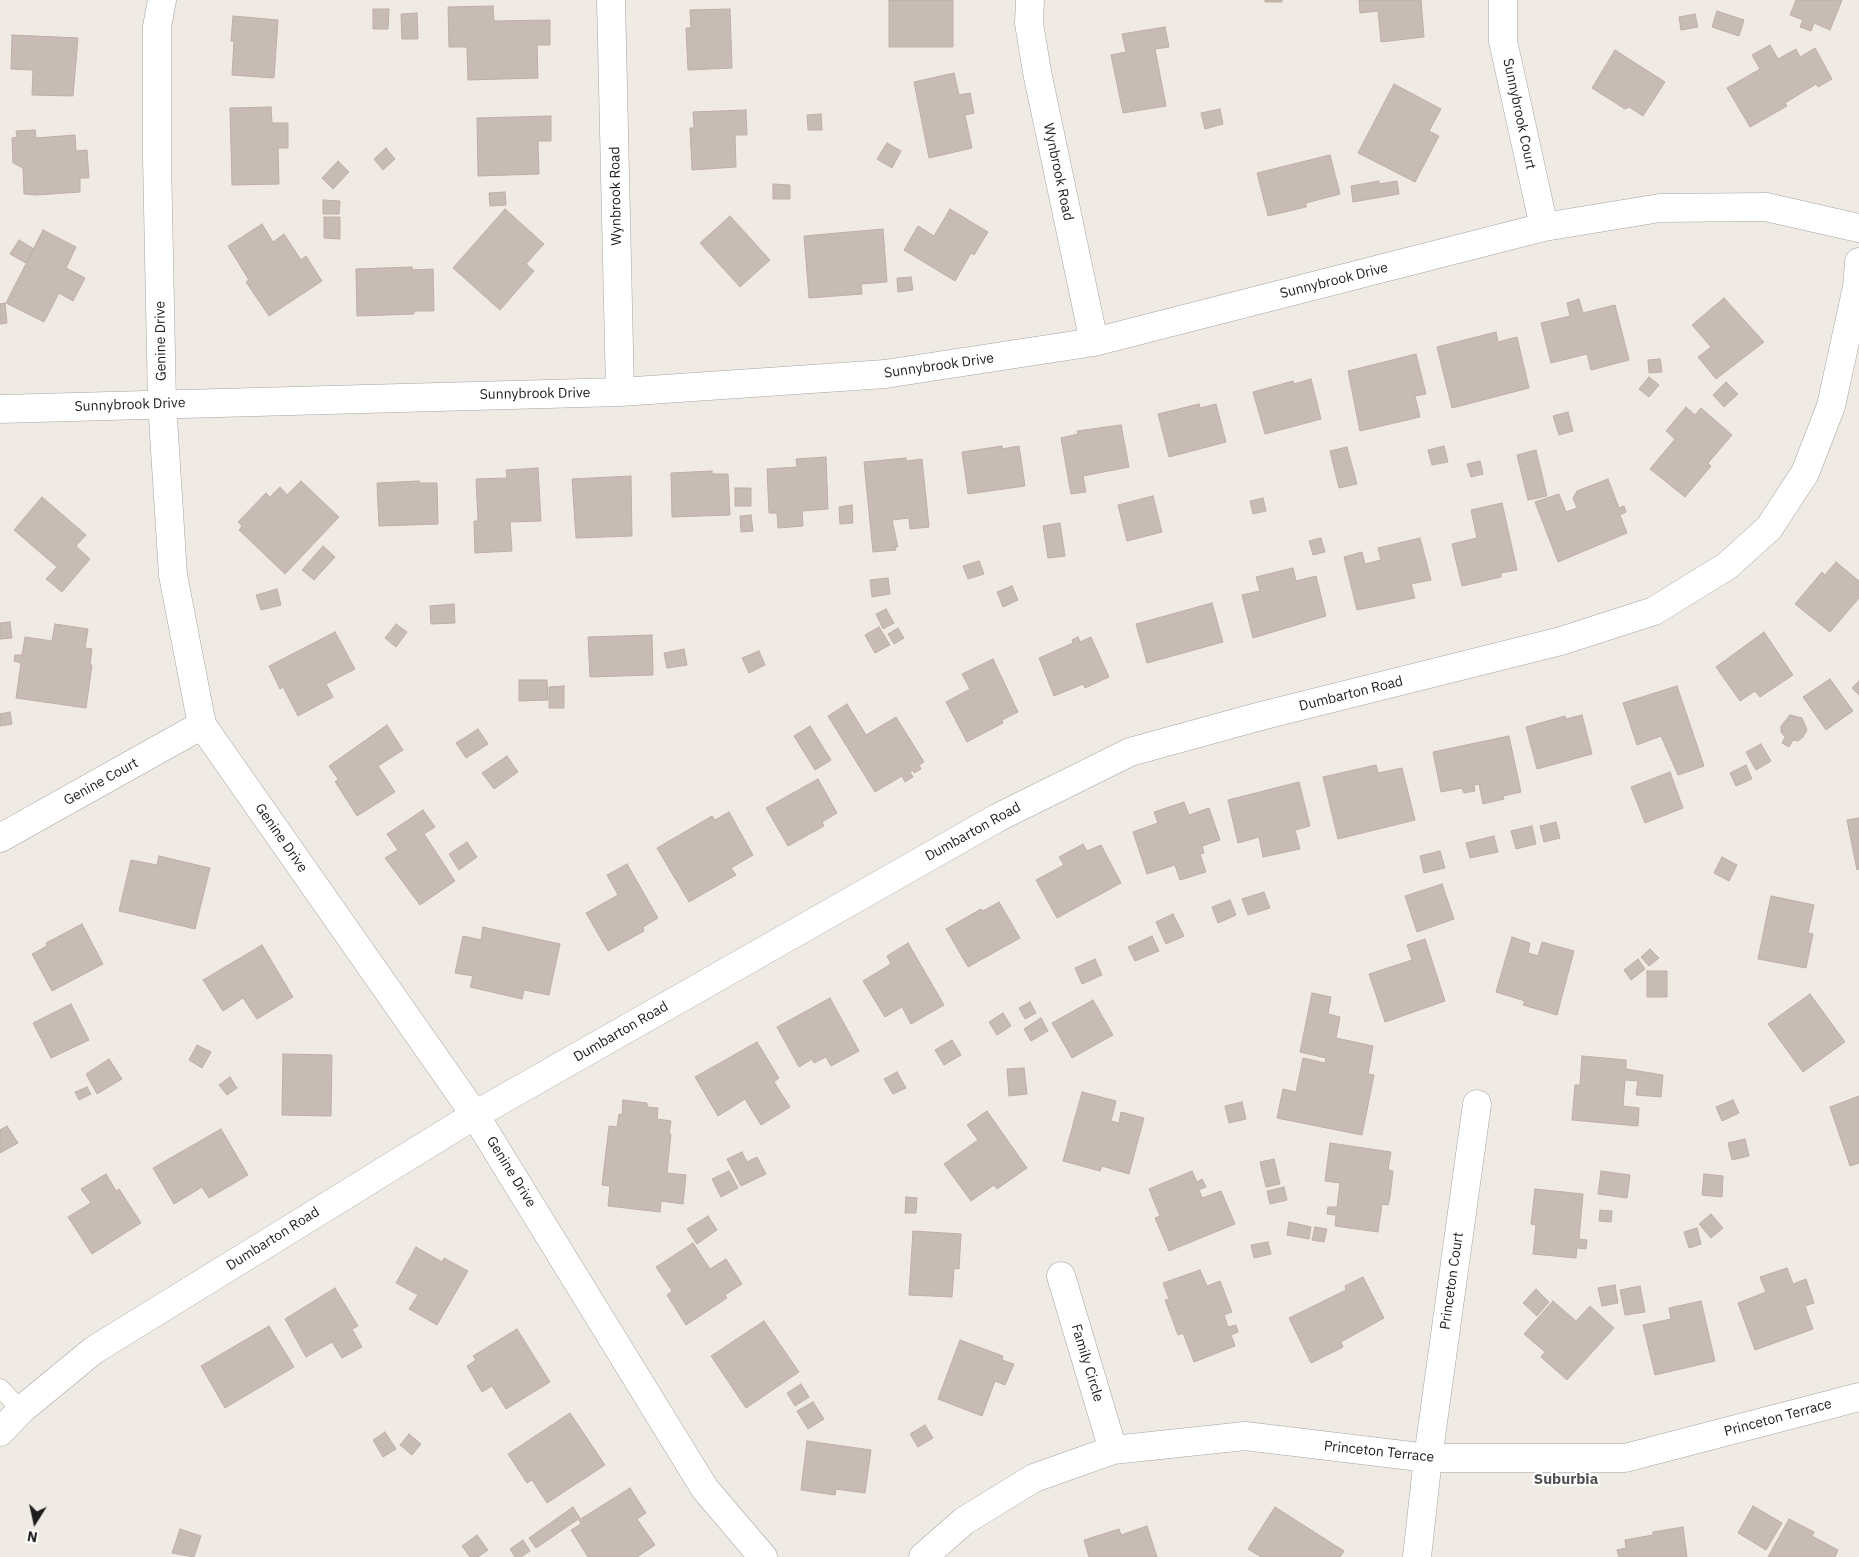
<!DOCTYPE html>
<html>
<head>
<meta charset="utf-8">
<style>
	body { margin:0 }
	#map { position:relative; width:1859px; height:1557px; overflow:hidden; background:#efeae3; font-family:"IBM Plex Sans",sans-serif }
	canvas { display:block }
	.north { position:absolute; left:10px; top:1497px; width:50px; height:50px; -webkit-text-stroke:4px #fff; paint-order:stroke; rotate:190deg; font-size:14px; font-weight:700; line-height:20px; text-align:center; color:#1d1d1d }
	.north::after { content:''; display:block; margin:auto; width:18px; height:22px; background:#1d1d1d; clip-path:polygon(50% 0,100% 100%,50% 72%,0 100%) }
</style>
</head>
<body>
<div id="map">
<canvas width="1859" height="1557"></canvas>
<div class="north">N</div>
</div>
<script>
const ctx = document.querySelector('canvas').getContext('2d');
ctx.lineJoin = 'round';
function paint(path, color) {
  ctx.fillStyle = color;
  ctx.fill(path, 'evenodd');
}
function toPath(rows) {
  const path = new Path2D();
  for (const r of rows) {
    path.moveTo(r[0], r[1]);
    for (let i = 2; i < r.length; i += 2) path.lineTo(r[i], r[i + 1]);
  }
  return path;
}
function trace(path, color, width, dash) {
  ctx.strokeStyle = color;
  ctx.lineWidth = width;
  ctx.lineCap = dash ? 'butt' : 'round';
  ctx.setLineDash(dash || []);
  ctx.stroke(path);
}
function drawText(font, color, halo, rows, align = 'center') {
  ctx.font = font + ' "IBM Plex Sans",sans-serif';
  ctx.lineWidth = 4.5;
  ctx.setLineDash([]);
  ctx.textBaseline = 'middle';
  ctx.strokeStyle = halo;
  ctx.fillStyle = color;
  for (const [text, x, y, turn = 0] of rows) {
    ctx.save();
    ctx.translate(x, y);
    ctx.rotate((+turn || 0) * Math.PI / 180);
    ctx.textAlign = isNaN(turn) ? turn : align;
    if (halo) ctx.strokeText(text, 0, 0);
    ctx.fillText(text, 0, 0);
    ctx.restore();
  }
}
const building = toPath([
	[889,0,953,0,953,47,889,47,889,0],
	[1265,0,1282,0,1282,2,1265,2,1265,0],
	[1359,0,1421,0,1424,37,1381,42,1378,11,1360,13,1359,0],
	[1796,0,1842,0,1830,30,1814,23,1811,31,1800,27,1803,20,1790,15,1796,0],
	[493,6,494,21,550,20,550,45,537,45,538,78,468,80,467,47,449,47,448,7,493,6],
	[373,9,389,9,388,29,373,29,373,9],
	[730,9,732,68,688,70,686,28,691,28,690,10,730,9],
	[1717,11,1744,20,1739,36,1712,27,1717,11],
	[417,13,418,39,402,39,401,14,417,13],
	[1695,14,1698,27,1681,30,1679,17,1695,14],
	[233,16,278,20,274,78,232,75,234,41,231,41,233,16],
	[1165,27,1169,47,1155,49,1166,106,1123,113,1111,55,1126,52,1122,34,1165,27],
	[12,35,78,38,73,96,32,95,33,70,11,69,12,35],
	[1770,45,1778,59,1796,49,1800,57,1815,48,1832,79,1818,87,1816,84,1785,103,1787,106,1750,127,1727,88,1760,69,1752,55,1770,45],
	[1615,50,1665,82,1643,116,1629,107,1625,109,1592,88,1615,50],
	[954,73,959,95,970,93,974,113,965,115,972,148,929,158,914,82,954,73],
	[1394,84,1441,109,1429,131,1439,136,1415,182,1358,153,1394,84],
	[271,107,272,123,288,123,288,148,278,148,279,184,232,185,230,108,271,107],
	[1220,109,1223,124,1205,129,1201,113,1220,109],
	[746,110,747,135,735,135,736,167,692,170,690,128,694,128,693,112,746,110],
	[821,114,822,130,808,130,807,115,821,114],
	[551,116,551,141,538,141,539,174,478,176,477,118,551,116],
	[35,130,36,138,75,135,76,151,87,150,89,178,80,178,80,192,36,195,24,194,23,168,13,163,12,138,17,137,16,131,35,130],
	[887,143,901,151,892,168,877,159,887,143],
	[386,148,395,159,383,170,374,159,386,148],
	[1330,155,1340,194,1306,203,1306,207,1268,216,1257,173,1330,155],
	[338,161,349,172,333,189,322,178,338,161],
	[1379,181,1379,184,1397,181,1399,194,1353,202,1351,186,1379,181],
	[773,184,790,185,790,199,773,199,773,184],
	[505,192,506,205,490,206,489,193,505,192],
	[323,200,340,201,339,214,323,214,323,200],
	[505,209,544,244,526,264,534,271,500,310,453,268,505,209],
	[950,209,988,232,974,255,971,253,955,281,904,250,918,226,934,236,950,209],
	[730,216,770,260,740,287,700,243,730,216],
	[324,217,340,217,340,239,324,238,324,217],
	[262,224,273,242,284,234,301,260,306,256,322,281,269,316,246,282,249,280,228,246,262,224],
	[883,229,887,282,861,284,862,294,809,298,804,236,883,229],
	[43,230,76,247,66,268,85,278,73,301,59,293,44,322,6,303,43,230],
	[19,240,34,249,26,263,10,254,19,240],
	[412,267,412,270,433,269,434,311,414,311,414,314,357,316,356,269,412,267],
	[911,277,913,290,898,292,897,278,911,277],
	[1724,298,1764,342,1716,379,1698,357,1711,347,1692,325,1724,298],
	[1579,299,1583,313,1615,305,1629,360,1591,370,1587,354,1551,363,1541,323,1570,316,1567,303,1579,299],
	[5,303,7,323,0,324,0,304,5,303],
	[1496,332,1498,342,1517,337,1529,388,1452,408,1437,347,1496,332],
	[1416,354,1426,394,1415,396,1420,417,1360,431,1348,371,1416,354],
	[1660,359,1662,372,1649,373,1648,360,1660,359],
	[1649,377,1659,385,1649,397,1639,389,1649,377],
	[1311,379,1321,419,1265,434,1253,392,1293,381,1294,384,1311,379],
	[1726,382,1738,394,1724,407,1713,395,1726,382],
	[1199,404,1200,408,1216,404,1226,442,1169,457,1158,414,1199,404],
	[1686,407,1695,415,1701,408,1732,435,1708,463,1711,466,1685,497,1650,469,1675,439,1666,431,1686,407],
	[1568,412,1573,431,1559,435,1553,416,1568,412],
	[1121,425,1129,467,1083,476,1086,492,1071,494,1061,438,1078,434,1077,431,1121,425],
	[1002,446,1002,449,1019,446,1025,486,968,494,962,452,1002,446],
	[1444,446,1448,462,1432,465,1428,450,1444,446],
	[1347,447,1357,484,1339,488,1330,451,1347,447],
	[1536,450,1547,496,1528,500,1517,455,1536,450],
	[826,457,828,509,802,511,803,526,778,528,777,513,769,513,767,469,797,467,796,459,826,457],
	[906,458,906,461,922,459,929,527,910,529,909,518,892,520,898,547,895,547,896,550,873,552,864,462,906,458],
	[1480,461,1483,474,1471,477,1467,464,1480,461],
	[538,468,541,521,510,522,512,551,475,553,474,521,478,521,476,479,507,478,506,470,538,468],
	[712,471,712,474,728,474,730,515,672,517,671,473,712,471],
	[631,476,632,536,576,538,572,479,631,476],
	[1608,479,1619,508,1624,506,1626,512,1620,515,1627,533,1558,562,1535,502,1559,494,1566,512,1577,508,1573,498,1577,491,1608,479],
	[301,481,339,517,285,574,239,530,242,526,238,522,266,493,270,497,280,487,287,495,301,481],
	[419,481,419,483,437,483,438,524,379,526,377,483,419,481],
	[735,488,751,488,751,506,735,506,735,488],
	[1153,496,1162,532,1127,541,1118,505,1153,496],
	[42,497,86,535,76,546,90,559,62,592,46,579,57,567,14,530,42,497],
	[1263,498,1266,511,1253,514,1250,501,1263,498],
	[1502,503,1517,570,1501,573,1501,577,1462,586,1452,544,1477,538,1471,510,1502,503],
	[852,505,853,523,840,524,839,507,852,505],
	[751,515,753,531,741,532,740,516,751,515],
	[1060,523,1065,556,1048,558,1043,526,1060,523],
	[1321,538,1325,552,1313,555,1309,541,1321,538],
	[1420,538,1431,580,1411,584,1415,598,1357,610,1344,557,1362,552,1365,564,1381,560,1378,548,1420,538],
	[323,546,335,557,314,580,302,570,323,546],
	[979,561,984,574,968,579,963,566,979,561],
	[1836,562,1859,581,1859,598,1830,632,1795,604,1822,572,1825,575,1836,562],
	[1293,568,1296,581,1316,576,1326,616,1253,638,1242,595,1260,591,1256,577,1293,568],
	[888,578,890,594,872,597,870,580,888,578],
	[1012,586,1018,600,1003,607,997,592,1012,586],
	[277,589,281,605,261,610,256,595,277,589],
	[1212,603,1223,642,1147,663,1136,624,1212,603],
	[454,604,455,623,431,624,430,606,454,604],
	[886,609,894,623,883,629,876,614,886,609],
	[10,622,12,638,0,639,0,623,10,622],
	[55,624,88,629,85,648,92,649,90,665,92,665,86,708,16,698,21,663,14,661,15,655,22,655,25,637,52,641,55,624],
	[396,624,407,632,396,647,385,638,396,624],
	[879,627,890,645,875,653,865,635,879,627],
	[898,628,904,638,894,644,888,634,898,628],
	[335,632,355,669,326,684,333,697,298,716,283,687,280,689,269,666,335,632],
	[1764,632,1793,675,1760,697,1755,691,1740,701,1716,667,1764,632],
	[652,635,653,675,590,677,588,637,652,635],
	[1078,637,1080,642,1091,637,1109,677,1085,688,1083,684,1054,696,1039,658,1073,643,1072,640,1078,637],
	[684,649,687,665,667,668,664,653,684,649],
	[759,651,765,665,749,673,742,658,759,651],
	[993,659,1018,712,1002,720,1003,723,967,742,946,702,970,689,962,674,993,659],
	[1830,679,1853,711,1826,730,1803,697,1830,679],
	[519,680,547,680,548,700,519,701,519,680],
	[1859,681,1859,695,1852,688,1859,681],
	[564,686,564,708,549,708,549,687,564,686],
	[1677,686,1704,766,1678,775,1661,736,1637,745,1623,703,1677,686],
	[847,704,866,735,896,717,924,762,919,765,921,769,914,773,913,770,910,772,913,777,905,782,902,776,875,792,828,716,847,704],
	[10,712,12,724,0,726,0,714,10,712],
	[1582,715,1592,754,1537,769,1526,727,1565,716,1566,719,1582,715],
	[1790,715,1802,718,1807,730,1803,737,1798,741,1793,740,1789,747,1782,743,1785,737,1781,732,1781,726,1790,715],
	[387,725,403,750,378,766,395,792,357,816,336,783,335,782,338,779,329,766,387,725],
	[810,726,831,760,815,770,794,736,810,726],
	[478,729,488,744,466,758,456,743,478,729],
	[1509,736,1521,792,1503,796,1504,799,1483,804,1479,784,1474,785,1475,791,1464,793,1462,788,1441,792,1433,752,1509,736],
	[1761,744,1771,761,1756,770,1746,752,1761,744],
	[507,756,518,772,494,789,482,773,507,756],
	[1376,765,1378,773,1402,768,1415,820,1338,839,1323,777,1376,765],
	[1746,765,1752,779,1736,786,1730,773,1746,765],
	[1670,772,1683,808,1645,823,1631,787,1670,772],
	[818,779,837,813,822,822,824,826,788,846,766,808,818,779],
	[1299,782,1310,826,1295,830,1300,849,1263,857,1259,837,1238,843,1228,800,1299,782],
	[1184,802,1189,815,1209,808,1220,840,1202,846,1204,853,1200,854,1206,872,1180,880,1175,865,1147,874,1133,832,1158,823,1154,812,1184,802],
	[423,810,435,827,424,834,455,881,420,905,385,858,398,850,387,834,423,810],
	[729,812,753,855,731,868,736,875,689,902,657,848,712,816,715,820,729,812],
	[1859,818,1859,869,1857,870,1847,820,1859,818],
	[1556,822,1560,838,1544,842,1540,826,1556,822],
	[1532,826,1536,844,1516,849,1511,831,1532,826],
	[1494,836,1498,852,1470,858,1466,843,1494,836],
	[467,842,477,857,459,870,449,854,467,842],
	[1083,844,1087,851,1101,845,1121,883,1057,918,1036,880,1064,865,1059,857,1083,844],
	[1440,851,1445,868,1424,873,1420,856,1440,851],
	[159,856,210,868,195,929,119,911,131,860,157,865,159,856],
	[1722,857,1737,865,1729,881,1714,873,1722,857],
	[627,864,658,918,643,927,644,931,608,951,586,913,618,895,607,875,627,864],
	[1442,884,1454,919,1417,932,1405,896,1442,884],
	[1264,892,1270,908,1248,915,1242,899,1264,892],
	[1771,896,1814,905,1808,933,1813,934,1806,968,1758,959,1771,896],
	[1230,900,1236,915,1218,923,1212,907,1230,900],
	[999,902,1020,938,968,967,946,929,981,909,983,911,999,902],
	[1173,914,1184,936,1166,944,1156,922,1173,914],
	[82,924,103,964,52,991,32,954,47,946,46,943,82,924],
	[483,927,560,944,549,995,524,990,522,999,470,987,473,976,455,973,463,936,481,940,483,927],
	[1152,936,1159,951,1135,961,1128,947,1152,936],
	[1512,937,1530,943,1528,953,1538,956,1542,942,1574,951,1557,1015,1523,1005,1525,1001,1496,992,1512,937],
	[1425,939,1445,1001,1385,1022,1369,974,1412,960,1407,945,1425,939],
	[908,943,944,1005,911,1024,902,1007,885,1017,863,981,891,964,887,956,908,943],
	[262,945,293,997,257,1019,243,998,223,1011,203,980,262,945],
	[1650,949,1659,958,1649,966,1641,957,1650,949],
	[1095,959,1102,975,1082,984,1075,968,1095,959],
	[1638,959,1645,969,1631,980,1624,970,1638,959],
	[1647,971,1667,971,1667,997,1647,997,1647,971],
	[1312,993,1331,997,1328,1014,1340,1017,1336,1038,1373,1046,1368,1074,1374,1075,1362,1135,1277,1118,1283,1089,1296,1092,1303,1058,1325,1063,1326,1058,1300,1052,1312,993],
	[1810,994,1845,1042,1803,1072,1768,1024,1810,994],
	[830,998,859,1051,831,1066,826,1057,814,1063,812,1059,799,1067,777,1027,830,998],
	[1093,1000,1113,1035,1072,1058,1052,1023,1093,1000],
	[1030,1002,1036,1013,1025,1019,1019,1008,1030,1002],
	[71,1004,89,1040,51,1058,33,1023,71,1004],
	[1003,1013,1011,1026,997,1035,989,1022,1003,1013],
	[1041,1018,1048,1031,1031,1041,1024,1029,1041,1018],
	[952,1040,961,1055,944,1065,935,1050,952,1040],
	[757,1042,779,1078,774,1082,790,1107,761,1125,745,1099,718,1116,695,1077,757,1042],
	[197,1045,211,1052,202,1068,189,1060,197,1045],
	[283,1054,332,1055,331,1116,282,1115,283,1054],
	[1582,1056,1626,1060,1626,1069,1663,1075,1661,1097,1636,1095,1638,1081,1625,1080,1623,1106,1639,1108,1638,1126,1572,1120,1575,1085,1580,1085,1582,1056],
	[109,1059,122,1079,97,1094,86,1074,109,1059],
	[1024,1068,1027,1094,1009,1096,1007,1069,1024,1068],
	[897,1072,906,1088,893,1094,884,1079,897,1072],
	[230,1077,237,1088,227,1095,219,1085,230,1077],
	[87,1087,91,1094,79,1100,75,1092,87,1087],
	[1082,1092,1116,1101,1111,1121,1119,1123,1121,1112,1144,1118,1129,1174,1102,1166,1100,1171,1063,1161,1082,1092],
	[1859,1096,1859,1163,1850,1166,1830,1107,1859,1096],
	[623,1100,647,1103,647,1107,658,1108,657,1119,671,1121,669,1134,671,1134,667,1173,686,1175,683,1204,661,1201,660,1212,608,1206,610,1186,602,1185,609,1126,617,1127,619,1114,622,1115,623,1100],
	[1733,1100,1739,1113,1722,1121,1716,1107,1733,1100],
	[1242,1102,1246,1119,1229,1123,1225,1106,1242,1102],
	[987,1111,1027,1168,997,1189,994,1185,971,1201,944,1164,978,1140,967,1125,987,1111],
	[7,1126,18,1143,0,1153,0,1130,7,1126],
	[221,1129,248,1175,209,1198,202,1187,174,1204,153,1168,221,1129],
	[1745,1139,1749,1156,1732,1160,1728,1143,1745,1139],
	[1330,1143,1391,1152,1388,1170,1393,1171,1390,1197,1388,1205,1382,1204,1378,1232,1335,1226,1336,1215,1327,1214,1328,1207,1337,1207,1340,1183,1325,1181,1330,1143],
	[742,1152,747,1162,757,1157,766,1174,741,1186,727,1159,742,1152],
	[1274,1159,1280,1184,1266,1187,1260,1162,1274,1159],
	[729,1171,738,1188,721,1197,712,1179,729,1171],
	[1192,1171,1197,1182,1202,1179,1206,1187,1199,1190,1202,1198,1221,1191,1235,1224,1169,1251,1155,1218,1160,1216,1149,1189,1192,1171],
	[1601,1171,1630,1175,1627,1198,1598,1194,1601,1171],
	[106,1174,116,1191,119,1189,141,1223,92,1254,68,1217,91,1203,81,1189,106,1174],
	[1704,1174,1723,1176,1722,1197,1702,1195,1704,1174],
	[1284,1187,1287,1200,1270,1204,1267,1191,1284,1187],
	[1535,1189,1583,1194,1579,1239,1587,1240,1586,1249,1577,1248,1576,1258,1533,1254,1536,1225,1531,1224,1535,1189],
	[906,1197,917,1198,916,1213,905,1213,906,1197],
	[1600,1210,1612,1211,1611,1222,1599,1221,1600,1210],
	[1711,1214,1723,1228,1711,1238,1699,1224,1711,1214],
	[708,1216,717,1230,697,1244,687,1229,708,1216],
	[1289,1222,1311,1227,1309,1239,1287,1235,1289,1222],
	[1315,1227,1327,1229,1324,1242,1312,1240,1315,1227],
	[1697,1228,1701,1244,1689,1248,1684,1232,1697,1228],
	[913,1231,961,1234,959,1269,954,1268,952,1297,909,1295,913,1231],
	[1268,1242,1271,1254,1254,1258,1251,1245,1268,1242],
	[693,1243,710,1269,726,1259,742,1284,725,1295,727,1298,686,1325,667,1295,672,1291,656,1267,693,1243],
	[416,1247,442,1262,444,1258,468,1271,437,1325,409,1309,418,1295,396,1283,416,1247],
	[1787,1268,1793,1284,1806,1279,1814,1303,1805,1306,1813,1329,1755,1350,1738,1303,1766,1292,1760,1277,1787,1268],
	[1200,1270,1207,1286,1220,1281,1232,1312,1224,1315,1228,1327,1236,1325,1238,1332,1231,1335,1235,1346,1194,1362,1183,1333,1178,1335,1165,1300,1169,1299,1163,1283,1200,1270],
	[1363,1277,1384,1318,1341,1342,1343,1347,1311,1363,1289,1318,1346,1290,1345,1286,1363,1277],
	[1615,1285,1618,1303,1602,1306,1598,1288,1615,1285],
	[1640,1286,1645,1312,1625,1315,1620,1290,1640,1286],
	[335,1288,358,1326,352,1329,362,1347,342,1358,332,1342,306,1357,285,1319,335,1288],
	[1536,1289,1549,1302,1537,1316,1523,1303,1536,1289],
	[1553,1301,1576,1321,1590,1306,1614,1328,1567,1380,1541,1357,1545,1352,1524,1334,1553,1301],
	[1701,1301,1715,1361,1655,1375,1643,1325,1671,1319,1669,1308,1701,1301],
	[764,1321,799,1372,746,1408,711,1356,764,1321],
	[269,1326,294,1367,225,1408,201,1366,269,1326],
	[517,1329,550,1382,506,1409,492,1386,482,1392,467,1366,476,1360,473,1356,517,1329],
	[960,1340,1003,1356,1002,1360,1014,1364,1005,1385,995,1381,982,1416,938,1399,960,1340],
	[801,1384,809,1397,795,1406,787,1393,801,1384],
	[813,1402,824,1419,808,1429,797,1411,813,1402],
	[570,1413,605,1465,547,1503,532,1480,527,1483,508,1454,570,1413],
	[925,1425,933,1438,918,1447,910,1434,925,1425],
	[385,1432,396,1449,383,1457,373,1440,385,1432],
	[409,1434,421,1444,412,1455,400,1445,409,1434],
	[807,1441,871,1450,865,1493,836,1489,835,1495,801,1490,807,1441],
	[630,1488,646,1513,637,1519,655,1545,637,1557,588,1557,571,1530,581,1524,579,1520,630,1488],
	[1753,1506,1782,1523,1766,1550,1738,1533,1753,1506],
	[573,1507,580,1518,536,1548,529,1538,573,1507],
	[1275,1507,1344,1551,1340,1557,1261,1557,1248,1549,1275,1507],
	[1789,1519,1814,1532,1812,1536,1838,1550,1835,1557,1768,1557,1789,1519],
	[1147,1526,1157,1557,1089,1557,1084,1540,1119,1529,1121,1535,1147,1526],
	[1683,1527,1687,1557,1619,1557,1617,1550,1626,1548,1625,1540,1653,1535,1653,1532,1683,1527],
	[180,1529,201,1536,194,1557,172,1553,180,1529],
	[477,1535,488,1550,478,1557,470,1557,462,1546,477,1535],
	[523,1540,530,1551,521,1557,515,1557,510,1549,523,1540]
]);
const lane = toPath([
	[0,1388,21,1410]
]);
const street = toPath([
	[162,0,157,27,157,158,162,403,173,575,202,725,475,1115,705,1489,763,1557],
	[611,0,620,392],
	[1030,0,1029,23,1037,72,1094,342],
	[1503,0,1503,41,1544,227],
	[0,409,620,392,885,374,1094,342,1544,227,1660,208,1766,207,1859,228],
	[0,838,202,725],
	[1061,1276,1113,1450],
	[0,1432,21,1410,94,1350,475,1115,997,818,1130,752,1261,716,1561,641,1654,611,1727,566,1769,528,1805,473,1831,406,1857,287,1859,262],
	[923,1557,964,1521,1034,1478,1113,1450,1245,1436,1428,1458,1625,1458,1859,1397],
	[1417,1557,1428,1458,1477,1104]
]);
const streetNames = [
	["Sunnybrook Court",1519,114,78],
	["Wynbrook Road",1058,172,78],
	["Wynbrook Road",616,196,-91],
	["Sunnybrook Drive",1334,281,-14],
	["Genine Drive",161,341,-91],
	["Sunnybrook Drive",939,366,-8],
	["Sunnybrook Drive",535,394,-1],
	["Sunnybrook Drive",130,405,-2],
	["Dumbarton Road",1351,694,-14],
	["Genine Court",101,782,-29],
	["Dumbarton Road",973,832,-29],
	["Genine Drive",281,838,55],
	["Dumbarton Road",621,1032,-30],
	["Genine Drive",511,1172,58],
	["Dumbarton Road",273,1239,-32],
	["Princeton Court",1452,1281,-82],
	["Family Circle",1087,1363,73],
	["Princeton Terrace",1778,1418,-15],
	["Princeton Terrace",1379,1452,6]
];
const neighbourhoodNames = [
	["Suburbia",1566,1480]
];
paint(building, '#c7bbb6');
trace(building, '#c1aea4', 1);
trace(lane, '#a4a4a4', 19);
trace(street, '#a4a4a4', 29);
trace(lane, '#fff', 18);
trace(street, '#fff', 28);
drawText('14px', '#1d1d1d', '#fff', streetNames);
drawText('bold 15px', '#505050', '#fff', neighbourhoodNames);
</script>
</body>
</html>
